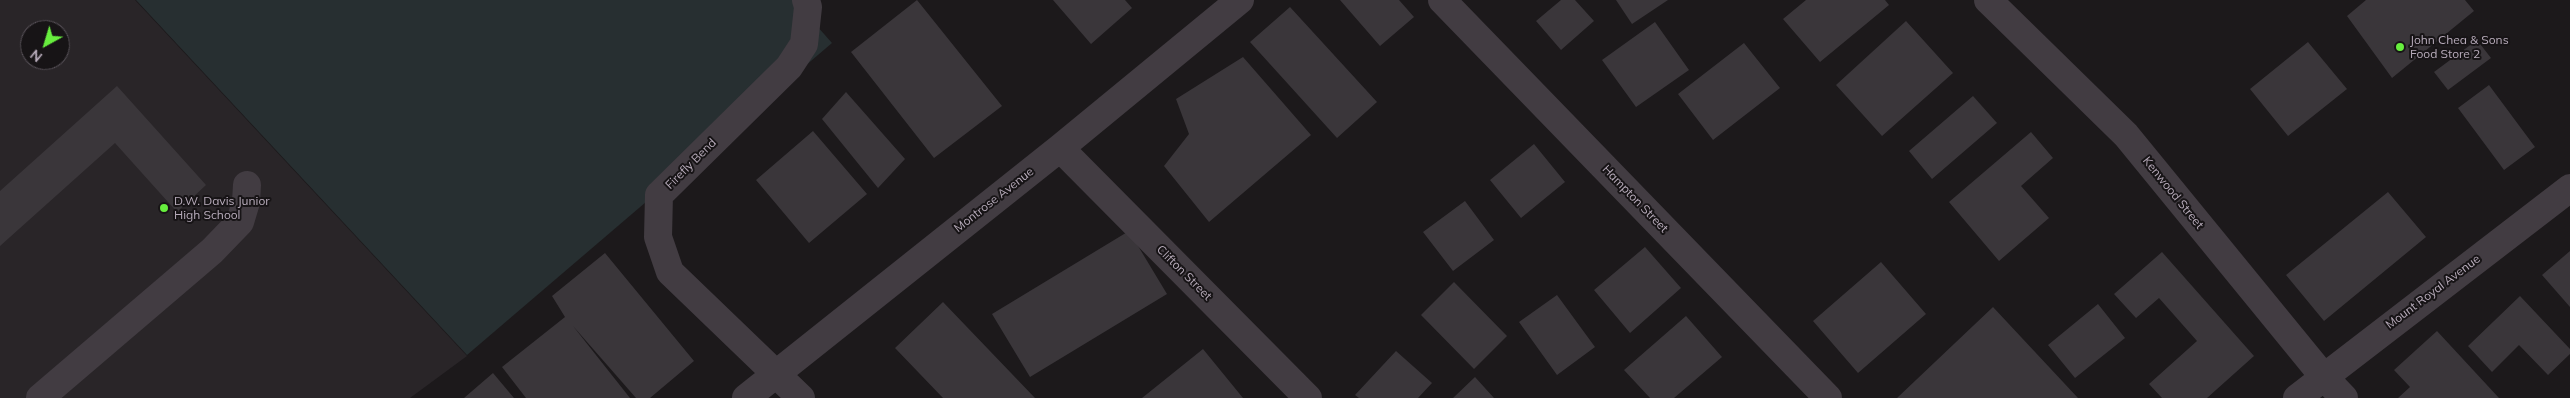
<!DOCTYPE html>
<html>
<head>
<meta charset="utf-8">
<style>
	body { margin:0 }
	#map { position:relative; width:2570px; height:398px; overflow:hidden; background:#1c191b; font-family:Mulish,sans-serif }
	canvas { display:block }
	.north { position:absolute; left:20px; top:20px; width:50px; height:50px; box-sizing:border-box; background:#171416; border:1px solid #575158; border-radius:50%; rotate:219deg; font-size:14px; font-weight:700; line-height:20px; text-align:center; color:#b8acbb }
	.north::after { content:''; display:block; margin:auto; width:18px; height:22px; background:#67ee3e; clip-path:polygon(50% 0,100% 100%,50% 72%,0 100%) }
</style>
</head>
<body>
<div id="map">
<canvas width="2570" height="398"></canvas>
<div class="north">N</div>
</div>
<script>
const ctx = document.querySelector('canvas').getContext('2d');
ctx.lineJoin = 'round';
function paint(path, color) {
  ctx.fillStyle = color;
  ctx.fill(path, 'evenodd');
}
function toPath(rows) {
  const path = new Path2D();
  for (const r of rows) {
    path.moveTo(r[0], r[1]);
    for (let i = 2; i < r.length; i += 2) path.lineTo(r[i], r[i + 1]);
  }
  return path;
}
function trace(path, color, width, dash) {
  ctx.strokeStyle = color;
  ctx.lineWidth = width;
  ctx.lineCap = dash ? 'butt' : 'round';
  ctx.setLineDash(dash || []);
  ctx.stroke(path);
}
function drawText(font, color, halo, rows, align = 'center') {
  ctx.font = font + ' Mulish,sans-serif';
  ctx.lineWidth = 4;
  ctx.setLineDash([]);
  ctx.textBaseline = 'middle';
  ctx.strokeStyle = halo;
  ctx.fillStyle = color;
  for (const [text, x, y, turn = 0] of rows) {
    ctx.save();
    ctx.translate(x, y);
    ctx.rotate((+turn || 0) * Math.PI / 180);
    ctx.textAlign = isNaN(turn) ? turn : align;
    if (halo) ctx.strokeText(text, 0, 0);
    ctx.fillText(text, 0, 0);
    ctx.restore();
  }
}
const built = toPath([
	[0,0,135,0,467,356,410,398,0,398],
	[30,30,60,30,60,60,30,60]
]);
const green = toPath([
	[136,0,794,0,832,43,467,355]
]);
const building = toPath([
	[917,0,1002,106,934,158,851,52],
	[1053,0,1125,0,1132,8,1091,44],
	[1340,0,1399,0,1414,17,1380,46],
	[1561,0,1575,0,1594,21,1561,50,1536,21],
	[1616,0,1668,0,1632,24],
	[1806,0,1885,0,1889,5,1820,62,1783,19],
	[2366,0,2465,0,2474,11,2392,78,2347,16],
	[1290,7,1377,102,1337,138,1250,42],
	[1906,21,1953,73,1882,136,1836,85],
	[1655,22,1689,70,1636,107,1602,60],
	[2477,40,2491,58,2448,90,2434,72],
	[2308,42,2347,89,2288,136,2250,89],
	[1744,43,1780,88,1713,140,1678,94],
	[1243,57,1311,135,1209,222,1164,166,1189,134,1176,99],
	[2489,85,2535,147,2504,170,2458,108],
	[117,86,206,185,177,212,115,143,0,246,0,191],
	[846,92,905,159,878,188,822,119],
	[1973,96,1997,123,1932,179,1909,151],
	[813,131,867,194,809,243,756,180],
	[2031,132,2053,158,2021,186,2049,218,1999,261,1949,202],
	[1534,144,1565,182,1521,218,1490,180],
	[2388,192,2426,237,2324,321,2286,275],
	[1465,201,1494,240,1453,271,1423,232],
	[1129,231,1167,294,1030,377,992,314],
	[1645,247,1681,288,1630,333,1594,290],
	[2570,251,2570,307,2542,275],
	[2162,252,2254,356,2207,398,2162,398,2149,384,2197,341,2159,298,2136,318,2114,294],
	[605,253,694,361,650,398,636,398,573,326,630,398,526,398,502,367,565,317,552,296],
	[1881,262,1926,314,1858,373,1813,321],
	[1454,282,1507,336,1474,369,1421,315],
	[1557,295,1595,347,1557,375,1519,322],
	[2520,296,2570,349,2570,354,2548,375,2519,345,2492,372,2468,346],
	[943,302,1035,398,943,398,895,348],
	[2098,304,2125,338,2075,378,2048,345],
	[1993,307,2078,398,1897,398],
	[1686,316,1722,357,1674,398,1650,398,1624,370],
	[2437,331,2499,398,2398,398,2410,387,2394,370],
	[1203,349,1243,398,1142,398],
	[1396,351,1432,383,1418,398,1359,398,1355,395],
	[493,373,514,398,464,398],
	[1475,377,1494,398,1453,398]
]);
const minor = toPath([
	[1442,0,1828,398],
	[1988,0,2126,135,2323,376,2344,398],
	[1060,148,1308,398],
	[40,398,212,251,240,222,246,202,247,185],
	[746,398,1060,148,1240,0],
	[801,398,670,272,658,237,659,195,789,67,804,44,808,7,806,0],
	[2297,398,2570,188]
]);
const markers = [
	[2400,47,5,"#67ee3e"],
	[164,208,5,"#67ee3e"]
];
const poiNames = [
	["John Chea & Sons",2410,40],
	["Food Store 2",2410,54],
	["D.W. Davis Junior",174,201],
	["High School",174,215]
];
const streetNames = [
	["Firefly Bend",691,164,-45],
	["Kenwood Street",2173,193,51],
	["Hampton Street",1635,199,46],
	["Montrose Avenue",994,200,-38],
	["Clifton Street",1184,273,45],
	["Mount Royal Avenue",2433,292,-37]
];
paint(built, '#292528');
paint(green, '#272f31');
paint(building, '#3a363a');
trace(minor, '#423c42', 28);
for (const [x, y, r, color] of markers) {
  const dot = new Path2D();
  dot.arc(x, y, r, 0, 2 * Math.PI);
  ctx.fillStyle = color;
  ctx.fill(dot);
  trace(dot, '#171416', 2);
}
drawText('12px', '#b8acbb', '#171416', poiNames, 'left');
drawText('12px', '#b8acbb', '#171416', streetNames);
</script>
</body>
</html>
